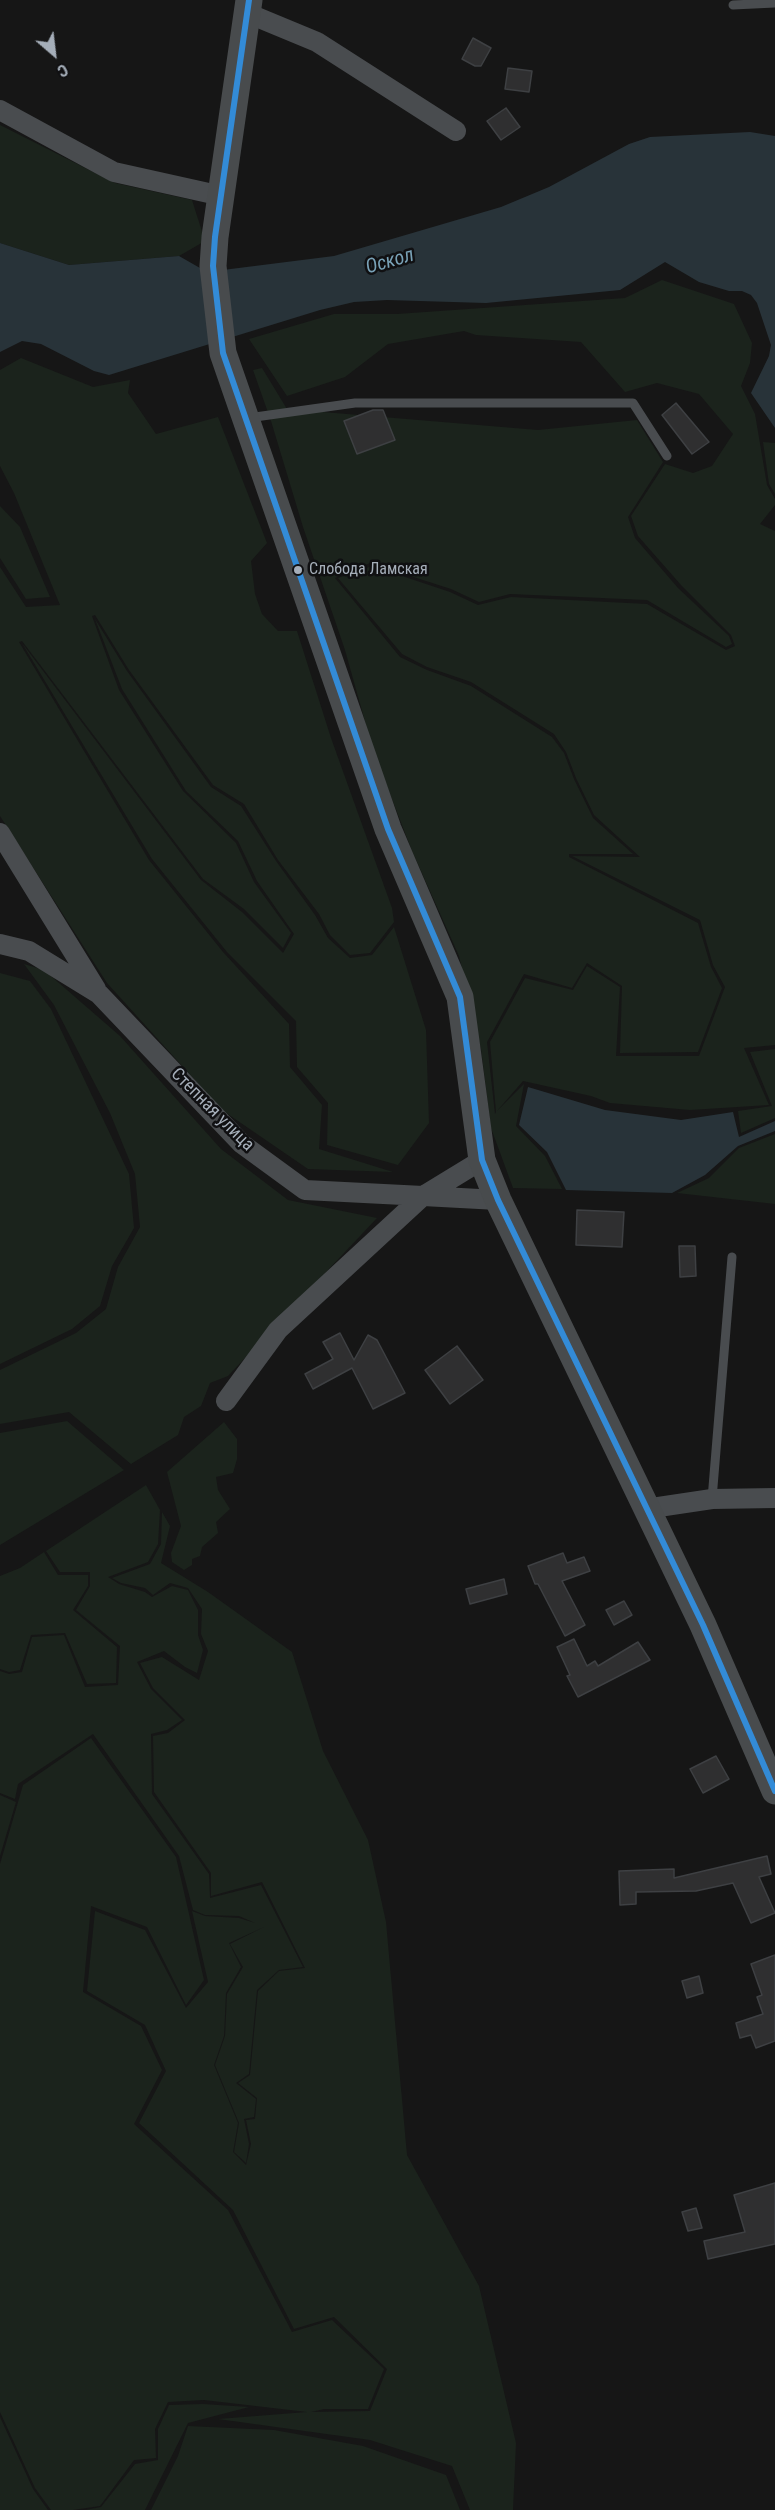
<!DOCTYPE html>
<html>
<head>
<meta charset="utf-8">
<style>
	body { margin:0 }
	#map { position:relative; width:775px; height:2510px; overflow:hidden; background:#161616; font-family:"Roboto Condensed",sans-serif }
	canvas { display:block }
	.north { position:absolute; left:24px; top:24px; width:60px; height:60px; -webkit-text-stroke:4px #101012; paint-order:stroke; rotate:152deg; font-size:16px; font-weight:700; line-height:24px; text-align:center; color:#a5aeb9 }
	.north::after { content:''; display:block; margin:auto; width:21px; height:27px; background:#a5aeb9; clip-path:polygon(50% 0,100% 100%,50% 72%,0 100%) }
</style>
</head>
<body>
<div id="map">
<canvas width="775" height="2510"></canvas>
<div class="north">С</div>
</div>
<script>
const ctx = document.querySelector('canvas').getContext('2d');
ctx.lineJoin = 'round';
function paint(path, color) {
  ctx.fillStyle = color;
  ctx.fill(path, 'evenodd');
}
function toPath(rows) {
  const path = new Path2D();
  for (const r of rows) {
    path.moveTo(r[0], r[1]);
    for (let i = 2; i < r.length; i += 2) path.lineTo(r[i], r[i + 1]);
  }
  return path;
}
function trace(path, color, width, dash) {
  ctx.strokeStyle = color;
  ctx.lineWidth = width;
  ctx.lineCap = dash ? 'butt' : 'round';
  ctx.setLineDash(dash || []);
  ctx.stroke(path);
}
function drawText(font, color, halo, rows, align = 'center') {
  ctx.font = font + ' "Roboto Condensed",sans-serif';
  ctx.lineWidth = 5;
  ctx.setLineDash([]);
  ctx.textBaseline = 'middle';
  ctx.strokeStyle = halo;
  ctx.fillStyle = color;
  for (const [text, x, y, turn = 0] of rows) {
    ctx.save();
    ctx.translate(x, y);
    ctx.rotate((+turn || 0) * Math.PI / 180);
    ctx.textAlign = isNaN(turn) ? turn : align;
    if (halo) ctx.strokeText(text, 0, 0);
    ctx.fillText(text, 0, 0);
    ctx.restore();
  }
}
const green = toPath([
	[0,125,115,183,192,200,205,241,179,256,69,265,0,243],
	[662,280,734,304,752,343,750,363,741,386,755,414,767,485,775,499,775,505,760,524,775,531,775,1045,744,1048,769,1105,690,1110,610,1103,591,1096,523,1081,497,1111,524,1084,516,1126,545,1156,562,1189,513,1188,491,1128,481,1049,459,956,412,851,373,750,345,650,303,527,271,421,253,370,262,368,287,409,538,430,637,420,663,462,628,517,635,538,678,588,729,636,732,644,726,647,647,600,510,594,479,602,451,589,370,563,335,578,400,657,427,670,471,686,552,737,564,753,574,779,593,818,633,854,569,854,569,857,698,923,711,967,722,988,698,1052,620,1053,622,986,587,963,572,988,524,974,487,1042,495,1114,496,1112,490,1042,525,978,573,990,587,966,620,987,616,1056,699,1056,725,987,713,965,700,920,572,856,640,857,594,815,576,778,566,752,554,734,471,682,427,667,402,654,338,578,372,566,450,592,478,605,511,597,647,604,726,650,735,646,731,635,681,585,638,536,631,516,665,464,693,473,712,466,733,434,699,394,657,383,625,392,581,342,476,335,464,331,388,344,345,377,287,396,249,339,334,314,397,314,625,298],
	[21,358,93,387,130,380,128,393,156,434,218,417,267,543,251,561,255,594,262,614,278,631,297,631,331,738,392,908,394,922,370,953,350,955,330,935,319,914,278,860,244,804,213,785,129,670,95,615,92,616,119,690,183,791,236,843,254,882,291,933,283,948,244,909,203,879,22,641,19,642,149,860,223,952,289,1024,290,1067,322,1105,319,1149,393,1172,308,1169,222,1110,107,983,0,816,0,567,26,607,60,605,14,493,0,466,0,370],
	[763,442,775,443,775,494,769,484],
	[0,506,20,527,50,597,26,599,0,558],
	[95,619,127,671,211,787,241,806,276,861,315,915,328,938,350,958,372,955,394,927,426,1030,429,1123,398,1165,327,1145,328,1103,297,1067,296,1021,227,952,152,859,22,643,201,880,242,912,283,953,294,934,257,881,238,841,186,791,122,689],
	[24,964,44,970,120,1036,221,1149,288,1200,377,1218,228,1376,210,1383,201,1406,184,1417,178,1435,131,1464,69,1412,0,1424,0,1370,76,1333,106,1309,118,1267,140,1227,135,1174,110,1113,54,1005],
	[0,973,30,981,51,1009,129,1174,134,1228,112,1266,100,1306,72,1329,0,1364],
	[775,1049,775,1118,741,1133,738,1111,772,1106,750,1052],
	[775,1134,775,1204,677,1193,709,1178,739,1148],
	[67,1421,124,1470,0,1545,0,1433],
	[224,1422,237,1439,237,1459,233,1473,216,1477,218,1490,230,1509,216,1522,218,1533,202,1547,200,1556,192,1559,192,1565,184,1570,172,1562,171,1553,181,1526,167,1472],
	[146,1485,160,1510,158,1544,148,1562,108,1577,119,1584,145,1592,152,1597,172,1586,188,1590,198,1610,198,1635,203,1650,197,1673,185,1667,164,1651,137,1662,151,1689,182,1720,167,1730,151,1734,152,1794,209,1874,210,1898,261,1885,303,1967,279,1970,257,1990,249,2074,236,2083,256,2099,254,2117,244,2119,249,2144,246,2163,234,2152,239,2123,215,2065,225,2036,227,1994,243,1967,230,1944,264,1927,229,1943,241,1967,226,1993,224,2036,214,2065,238,2123,233,2152,246,2165,251,2144,246,2120,255,2119,257,2098,238,2083,250,2075,258,1991,279,1971,305,1968,262,1882,211,1896,211,1873,154,1792,153,1736,168,1733,185,1720,153,1688,140,1663,162,1657,199,1680,208,1651,201,1634,202,1609,188,1588,170,1583,153,1595,145,1588,121,1583,112,1578,150,1564,161,1544,162,1512,170,1526,161,1563,208,1592,292,1652,323,1751,368,1840,386,1922,407,2155,479,2286,516,2443,513,2510,470,2510,452,2466,370,2440,218,2419,307,2412,204,2400,168,2402,155,2429,156,2458,134,2460,100,2506,73,2510,51,2510,35,2488,0,2412,0,1864,23,1785,91,1738,176,1857,204,1980,186,2005,147,1927,91,1906,83,1992,141,2026,162,2070,134,2124,228,2210,292,2332,332,2320,384,2369,368,2409,324,2409,311,2412,370,2411,387,2369,334,2317,294,2329,233,2210,139,2123,166,2071,145,2025,87,1991,95,1911,145,1930,186,2008,208,1982,192,1911,205,1916,239,1918,255,1923,239,1916,205,1915,193,1910,179,1856,93,1734,18,1784,15,1799,0,1793,0,1671,9,1674,22,1672,32,1637,64,1635,85,1687,118,1685,120,1646,76,1610,90,1586,90,1572,60,1572,46,1551],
	[44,1552,58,1575,88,1575,88,1586,73,1610,117,1647,116,1683,87,1684,65,1633,31,1635,20,1670,9,1672,0,1669,0,1576,20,1568],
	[0,1795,16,1802,0,1856],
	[203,2404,249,2407,188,2423,145,2510,85,2510,101,2507,135,2464,158,2460,158,2429,169,2405],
	[0,2417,33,2489,48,2510,0,2510],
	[188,2426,274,2430,363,2446,446,2475,460,2510,151,2510,178,2456]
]);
const water = toPath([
	[750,132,775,136,775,428,751,393,769,356,771,345,757,303,751,295,742,291,729,291,699,282,665,262,620,290,486,303,387,300,354,302,320,310,109,375,94,371,41,344,22,341,0,352,0,243,69,265,179,256,207,272,334,256,501,207,549,187,629,144,650,137],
	[528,1087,605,1110,681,1120,733,1112,739,1137,775,1121,775,1131,738,1146,705,1175,672,1193,566,1190,547,1152,519,1125]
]);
const building = toPath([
	[473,38,491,48,481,66,475,66,462,59,473,38],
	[508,68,532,71,529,92,505,89,508,68],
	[506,108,520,127,501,140,487,121,506,108],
	[676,403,709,442,692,454,662,415,676,403],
	[373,410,383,410,395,440,357,454,344,421,373,410],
	[577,1210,624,1212,622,1247,576,1245,577,1210],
	[679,1246,695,1246,696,1276,680,1277,679,1246],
	[340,1333,354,1360,368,1335,377,1340,405,1393,373,1409,352,1368,313,1389,305,1374,333,1359,323,1342,340,1333],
	[457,1346,483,1380,450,1404,425,1370,457,1346],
	[563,1553,567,1563,584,1557,590,1571,562,1581,585,1625,565,1636,538,1584,535,1584,528,1566,563,1553],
	[504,1579,507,1594,470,1604,466,1589,504,1579],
	[624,1601,632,1615,614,1625,606,1610,624,1601],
	[574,1639,587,1666,595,1661,598,1666,638,1642,650,1660,578,1697,567,1676,570,1675,557,1647,574,1639],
	[716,1756,729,1779,703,1793,690,1769,716,1756],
	[767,1856,771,1874,759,1877,775,1913,751,1923,733,1883,696,1891,636,1892,636,1904,620,1905,619,1871,674,1869,674,1878,767,1856],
	[775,1955,775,2041,756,2048,751,2035,740,2038,736,2023,763,2014,757,1997,762,1995,751,1964,775,1955],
	[699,1976,703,1993,687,1998,682,1981,699,1976],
	[775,2183,775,2244,708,2259,704,2241,745,2232,734,2195,775,2183],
	[696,2208,702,2228,688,2231,682,2212,696,2208]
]);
const service = toPath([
	[733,5,775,3],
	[248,418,355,403,633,403,667,456],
	[712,1499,732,1257]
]);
const minor = toPath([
	[247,13,317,42,456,131],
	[0,110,114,172,222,196],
	[0,833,96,989],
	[0,944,29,951,99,994,242,1144,305,1190,423,1196,482,1160],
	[226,1401,278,1330,423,1196,498,1200],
	[645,1509,712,1499,775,1498]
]);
const secondary = toPath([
	[249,0,215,237,213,266,223,353,388,829,460,997,482,1160,498,1200,703,1625,775,1791]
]);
const bus1 = toPath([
	[249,0,215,237,213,266,223,353,388,829,460,997,482,1160,498,1200,703,1625,775,1791]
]);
const markers = [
	[298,570,5,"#a5aeb9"]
];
const busNames = [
	["Слобода Ламская",309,570]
];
const streetNames = [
	["Степная улица",212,1110,45]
];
const waterNames = [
	["Оскол",390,262,-16]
];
paint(green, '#1b231c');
paint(water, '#283339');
paint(building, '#2f2f30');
trace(building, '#3e4043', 1.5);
trace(service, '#494c4f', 9);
trace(minor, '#494c4f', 20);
trace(secondary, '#484b4d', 27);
trace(bus1, '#338bd7', 6);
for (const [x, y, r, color] of markers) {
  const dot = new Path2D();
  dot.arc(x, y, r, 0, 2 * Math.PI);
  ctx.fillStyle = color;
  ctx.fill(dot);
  trace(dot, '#101012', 2);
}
drawText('16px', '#a5aeb9', '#101012', busNames, 'left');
drawText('18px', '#a5aeb9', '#101012', streetNames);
drawText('italic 20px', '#79a2b7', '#101012', waterNames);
</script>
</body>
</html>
